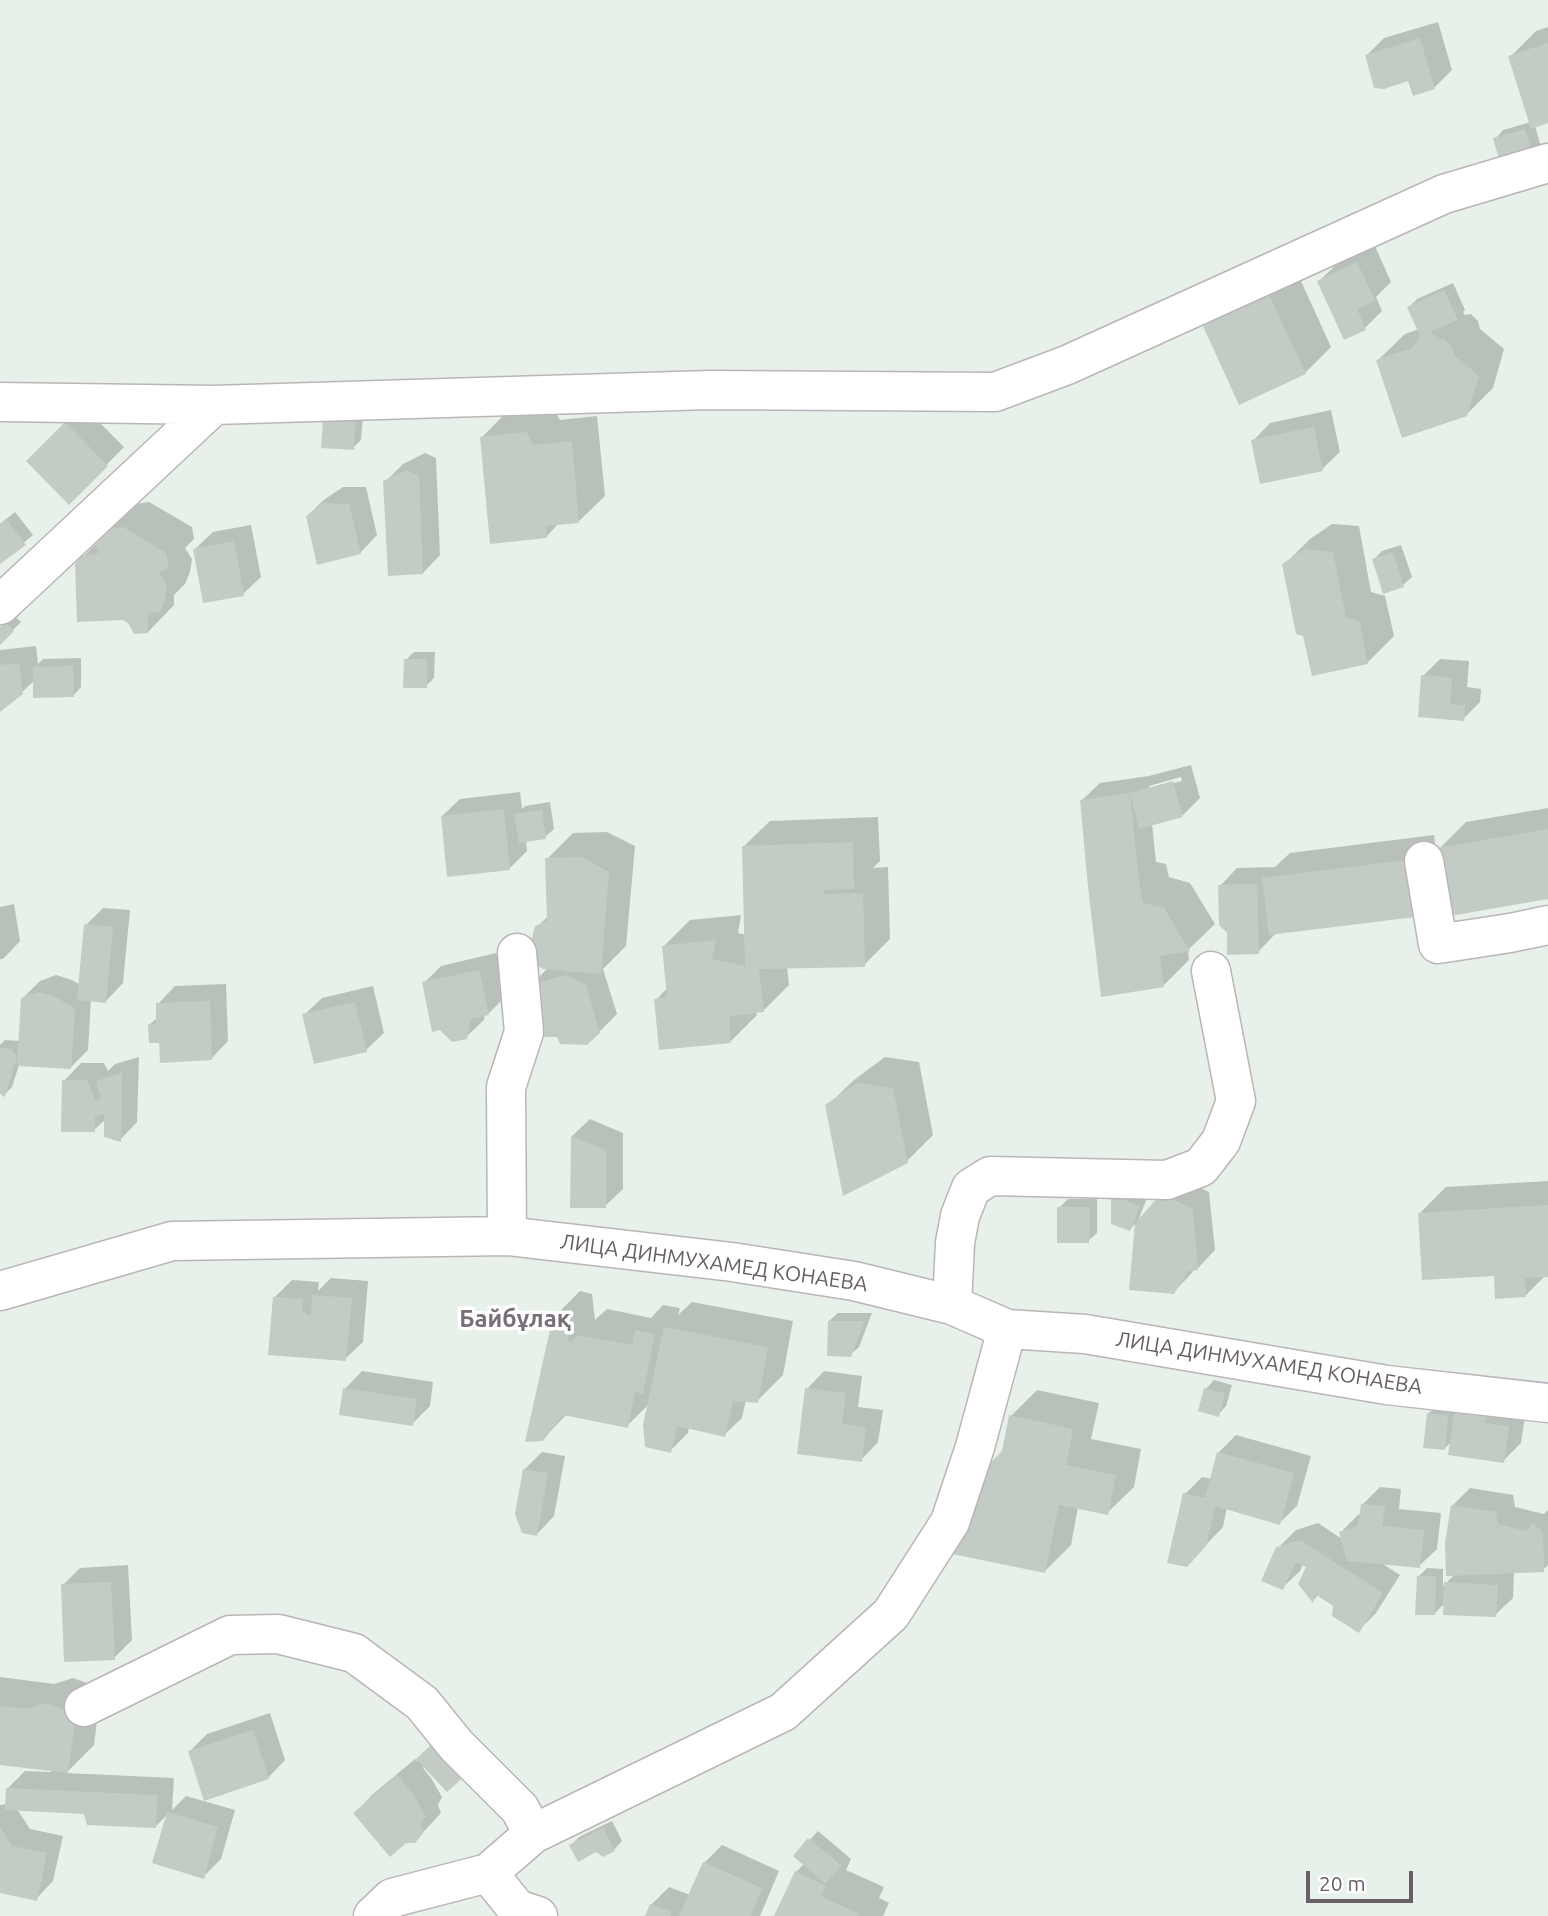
<!DOCTYPE html>
<html>
<head>
<meta charset="utf-8">
<style>
	body { margin:0 }
	#map { position:relative; width:1548px; height:1916px; overflow:hidden; background:#e7f0e9; font-family:Ubuntu,sans-serif }
	canvas { display:block }
	.scale { position:absolute; left:1306px; top:1871px; width:107px; height:32px; box-sizing:border-box; border:4px solid #675e66; border-top:0; padding-left:9px; font-size:21px; line-height:24px; white-space:nowrap; color:#675e66; -webkit-text-stroke:5px #fff; paint-order:stroke }
</style>
</head>
<body>
<div id="map">
<canvas width="1548" height="1916"></canvas>
<div class="scale">20 m</div>
</div>
<script>
const ctx = document.querySelector('canvas').getContext('2d');
ctx.lineJoin = 'round';
function paint(path, color) {
  ctx.fillStyle = color;
  ctx.fill(path, 'evenodd');
}
function toPath(rows) {
  const path = new Path2D();
  for (const r of rows) {
    path.moveTo(r[0], r[1]);
    for (let i = 2; i < r.length; i += 2) path.lineTo(r[i], r[i + 1]);
  }
  return path;
}
function trace(path, color, width, dash) {
  ctx.strokeStyle = color;
  ctx.lineWidth = width;
  ctx.lineCap = dash ? 'butt' : 'round';
  ctx.setLineDash(dash || []);
  ctx.stroke(path);
}
function drawText(font, color, halo, rows, align = 'center') {
  ctx.font = font + ' Ubuntu,sans-serif';
  ctx.lineWidth = 7;
  ctx.setLineDash([]);
  ctx.textBaseline = 'middle';
  ctx.strokeStyle = halo;
  ctx.fillStyle = color;
  for (const [text, x, y, turn = 0] of rows) {
    ctx.save();
    ctx.translate(x, y);
    ctx.rotate((+turn || 0) * Math.PI / 180);
    ctx.textAlign = isNaN(turn) ? turn : align;
    if (halo) ctx.strokeText(text, 0, 0);
    ctx.fillText(text, 0, 0);
    ctx.restore();
  }
}
const shadow = toPath([
	[1438,22,1452,70,1434,88,1409,79,1367,55,1384,38],
	[1548,27,1548,121,1535,126,1542,150,1533,158,1495,139,1503,130,1531,122,1510,57,1536,31],
	[1375,246,1391,282,1376,297,1382,311,1365,328,1319,281,1337,264],
	[1296,270,1331,347,1305,373,1205,326,1231,300],
	[1453,283,1465,310,1463,312,1465,315,1471,314,1478,321,1480,329,1504,349,1493,388,1466,415,1378,360,1405,334,1419,329,1409,307,1417,299],
	[83,406,124,447,69,503,28,461],
	[552,407,560,420,597,416,605,496,578,522,559,523,546,537,482,437,508,411],
	[1331,410,1340,452,1322,469,1253,441,1270,423],
	[363,414,361,440,353,448,324,421],
	[425,453,436,458,440,555,423,573,385,482,403,464],
	[343,487,366,487,377,535,360,553,307,516,325,499],
	[149,502,192,527,194,539,185,548,192,559,190,572,185,584,174,595,174,605,148,632,83,557,135,504],
	[15,512,33,535,0,562,0,524],
	[1332,524,1359,526,1371,592,1385,596,1394,636,1367,663,1305,634,1284,565,1310,539],
	[251,525,261,577,243,594,195,549,213,532],
	[1401,545,1412,577,1403,585,1384,591,1374,559,1382,551],
	[14,615,21,622,0,643,0,629],
	[36,646,38,664,43,659,81,658,81,687,73,696,35,680,21,693,0,710,0,650],
	[414,652,435,652,434,678,426,686,406,660],
	[1440,659,1469,661,1467,687,1481,689,1480,702,1463,719,1423,676],
	[1191,765,1200,798,1182,816,1152,824,1156,862,1166,864,1169,877,1190,883,1215,924,1188,950,1189,960,1163,986,1082,800,1100,783,1149,776],
	[1181,777,1182,781,1149,789,1149,786],
	[520,792,522,809,525,806,550,802,554,829,545,837,526,840,527,851,509,869,442,816,460,799],
	[1548,808,1548,897,1440,848,1466,822],
	[878,817,880,861,873,868,888,867,890,939,864,965,787,967,789,985,763,1011,756,1011,757,1015,731,1041,656,1000,668,987,664,946,690,920,741,915,738,933,746,935,743,847,770,821],
	[607,832,635,846,626,946,603,969,617,1014,599,1032,530,986,548,968,537,927,549,915,547,859,573,833],
	[1434,835,1440,890,1276,933,1258,952,1229,933,1220,886,1237,868,1275,867,1290,853],
	[14,904,20,941,3,959,0,959,0,907],
	[103,908,130,910,123,983,106,1001,91,999,88,1050,71,1067,19,1065,12,1087,4,1095,0,1091,0,1045,5,1040,20,1041,23,998,40,981,56,975,72,980,80,985,86,925],
	[496,953,506,996,488,1014,485,1014,484,1020,466,1037,424,983,441,966],
	[226,984,228,1041,211,1059,161,1041,149,1025,158,1017,158,1004,175,986],
	[373,986,384,1033,366,1050,304,1015,322,998],
	[139,1057,137,1122,120,1140,106,1119,94,1130,64,1081,81,1063,104,1063,108,1071,115,1064],
	[885,1057,919,1062,933,1135,907,1161,827,1106,854,1080],
	[590,1119,623,1133,623,1189,605,1206,572,1206,572,1136],
	[1180,1178,1209,1192,1215,1250,1198,1268,1195,1268,1191,1274,1174,1292,1131,1288,1137,1222,1130,1229,1113,1223,1113,1196,1121,1188,1147,1198,1137,1223],
	[1548,1181,1548,1275,1546,1275,1526,1295,1420,1213,1446,1187],
	[1068,1199,1097,1199,1097,1233,1088,1241,1059,1208],
	[331,1278,368,1281,363,1342,345,1359,274,1298,292,1280,319,1282,318,1291],
	[580,1291,592,1294,595,1320,607,1309,651,1318,663,1305,680,1308,678,1315,692,1302,793,1321,783,1375,757,1401,746,1400,742,1418,724,1435,689,1427,688,1433,670,1451,650,1403,627,1426,567,1414,542,1440,554,1317],
	[838,1313,872,1313,859,1347,850,1355,829,1321],
	[362,1371,433,1382,430,1406,412,1424,345,1389],
	[824,1371,862,1376,858,1407,883,1410,878,1442,861,1460,807,1389],
	[1214,1380,1232,1385,1226,1406,1218,1415,1206,1389],
	[1037,1390,1099,1403,1091,1439,1141,1449,1134,1487,1107,1513,1078,1507,1071,1545,1045,1571,1003,1452,1011,1416],
	[1437,1405,1526,1409,1521,1443,1503,1461,1452,1441,1445,1448,1428,1414],
	[1236,1435,1311,1456,1297,1506,1279,1523,1227,1507,1223,1527,1187,1565,1185,1494,1202,1477,1212,1479,1219,1452],
	[542,1452,565,1456,554,1516,537,1534,524,1470],
	[1380,1487,1401,1489,1399,1509,1441,1513,1437,1549,1419,1566,1380,1562,1400,1575,1376,1613,1358,1631,1335,1605,1319,1594,1313,1601,1308,1566,1303,1564,1300,1571,1282,1588,1278,1548,1296,1530,1318,1523,1342,1539,1341,1532,1358,1515,1361,1514,1362,1505],
	[1470,1488,1513,1495,1515,1507,1544,1514,1548,1510,1548,1565,1543,1570,1514,1571,1513,1598,1495,1615,1445,1603,1434,1614,1419,1576,1427,1568,1443,1569,1443,1586,1455,1574,1452,1506],
	[128,1565,132,1640,114,1658,63,1585,80,1568],
	[0,1677,54,1684,73,1678,101,1688,94,1745,66,1773,174,1778,172,1810,186,1796,235,1810,221,1859,203,1877,169,1813,155,1827,85,1813,17,1809,30,1829,63,1836,53,1881,36,1899,0,1891,0,1805,7,1804,8,1788,25,1771,51,1772,52,1769,0,1764],
	[270,1713,285,1760,268,1778,190,1751,207,1734],
	[444,1734,423,1768,431,1778,442,1797,438,1805,441,1813,414,1842,355,1813,372,1795,415,1759,417,1761],
	[612,1821,622,1841,614,1850,604,1855,596,1850,571,1845,579,1837],
	[818,1831,851,1859,846,1870,884,1887,879,1898,889,1903,883,1916,776,1916,796,1872,804,1864,795,1856],
	[722,1845,779,1871,760,1916,647,1916,651,1905,669,1887,690,1895,704,1863]
]);
const building = toPath([
	[1420,38,1435,89,1413,96,1408,81,1384,89,1374,88,1365,55],
	[1548,43,1548,123,1531,129,1508,56],
	[1525,129,1534,160,1502,170,1493,138],
	[1357,262,1375,301,1357,309,1366,330,1344,340,1317,281],
	[1444,290,1458,320,1430,332,1439,340,1444,339,1452,347,1454,355,1479,376,1467,416,1402,438,1376,360,1412,348,1420,336,1407,307],
	[1269,295,1306,374,1239,405,1203,326],
	[323,420,355,422,354,450,321,448],
	[65,422,108,466,69,505,26,461],
	[1314,427,1323,471,1260,484,1251,440],
	[526,432,534,445,572,441,579,523,546,526,547,538,490,544,480,437],
	[406,470,419,476,423,574,388,576,383,481],
	[324,503,349,504,361,554,317,565,306,516],
	[6,519,26,545,0,564,0,524],
	[123,527,166,553,169,567,159,573,167,585,165,600,160,612,148,613,148,633,134,634,128,623,122,620,77,622,75,564,82,556,99,553,96,545,107,529],
	[234,541,244,596,203,603,193,549],
	[1305,549,1333,552,1346,617,1360,622,1368,664,1312,676,1303,636,1296,634,1282,564],
	[1393,552,1404,587,1383,594,1372,559],
	[5,622,14,631,0,645,0,627],
	[404,659,427,659,427,688,403,688],
	[19,663,23,694,0,712,0,665],
	[73,666,74,697,33,698,33,667],
	[1421,675,1452,678,1450,704,1465,705,1464,721,1418,717],
	[1173,781,1183,817,1139,829,1130,793],
	[1130,793,1140,889,1143,903,1164,908,1190,951,1160,956,1164,987,1101,997,1088,887,1080,800],
	[504,809,510,870,447,877,441,816],
	[542,810,546,839,519,843,514,814],
	[1548,829,1548,899,1450,916,1438,848],
	[853,842,854,889,824,890,824,894,863,893,865,967,759,969,764,1012,729,1016,731,1043,659,1050,654,999,667,997,662,946,716,940,712,959,745,966,742,846],
	[581,857,609,872,601,974,543,969,527,958,535,926,547,921,545,858],
	[1408,860,1415,917,1269,935,1262,878],
	[1257,884,1259,954,1227,955,1227,933,1219,925,1218,885],
	[84,924,113,927,106,1003,77,1000],
	[479,970,489,1015,471,1019,467,1039,452,1042,440,1030,432,1032,422,982],
	[567,975,586,985,600,1033,587,1045,560,1044,557,1037,541,1037,528,985],
	[38,992,54,996,75,1009,71,1069,17,1066,21,998],
	[210,1001,212,1060,160,1063,159,1043,149,1043,148,1024,156,1024,156,1003],
	[355,1002,367,1052,314,1064,302,1014],
	[0,1048,11,1049,17,1056,5,1097,0,1094],
	[122,1073,121,1142,104,1137,104,1114,95,1117,95,1132,61,1132,62,1080,87,1080,96,1101,101,1097,96,1081],
	[857,1083,893,1088,908,1163,843,1196,825,1105],
	[571,1136,606,1150,606,1208,570,1208],
	[1161,1194,1193,1209,1198,1270,1188,1271,1174,1294,1129,1290,1135,1223],
	[1111,1195,1140,1206,1130,1231,1111,1224],
	[1548,1205,1548,1277,1525,1278,1526,1297,1495,1299,1494,1276,1422,1280,1418,1213],
	[1057,1207,1090,1207,1089,1243,1057,1243],
	[312,1295,352,1298,346,1361,268,1355,273,1297,303,1299,302,1311,311,1316],
	[553,1316,567,1320,569,1343,579,1335,632,1345,635,1330,655,1334,643,1394,635,1392,628,1428,563,1415,543,1441,525,1442],
	[828,1321,865,1321,851,1357,827,1356],
	[664,1327,768,1347,758,1403,733,1401,725,1437,677,1426,671,1453,645,1447,643,1425],
	[343,1388,417,1399,413,1426,339,1415],
	[805,1388,846,1393,842,1424,866,1427,862,1462,797,1454],
	[1204,1388,1225,1393,1219,1417,1198,1411],
	[1455,1408,1487,1413,1485,1423,1509,1426,1504,1463,1448,1455],
	[1427,1413,1448,1415,1445,1450,1423,1448],
	[1009,1415,1073,1429,1066,1465,1116,1475,1108,1515,1059,1505,1045,1573,952,1554,966,1488,1002,1451],
	[1217,1452,1294,1473,1280,1525,1215,1506,1206,1546,1187,1567,1167,1563,1183,1493,1205,1498],
	[523,1469,548,1473,537,1536,522,1533,515,1514],
	[1361,1504,1385,1506,1382,1526,1424,1530,1420,1568,1347,1561,1339,1532,1358,1526],
	[1451,1505,1496,1512,1498,1524,1526,1531,1532,1523,1543,1532,1544,1572,1446,1576,1445,1543],
	[1300,1540,1383,1593,1359,1633,1332,1616,1333,1606,1315,1594,1313,1603,1298,1584,1306,1567,1296,1562,1283,1590,1261,1581,1276,1547],
	[1417,1576,1436,1576,1435,1615,1415,1615],
	[111,1582,115,1660,64,1662,61,1584],
	[1444,1582,1498,1585,1496,1617,1443,1615],
	[46,1703,76,1714,68,1773,0,1765,0,1706,27,1709],
	[253,1730,269,1779,204,1801,188,1751],
	[435,1741,466,1775,447,1792,416,1759],
	[397,1775,414,1795,425,1816,421,1823,424,1832,415,1843,406,1843,390,1857,353,1813],
	[6,1788,157,1795,156,1828,87,1825,84,1814,5,1810],
	[167,1812,218,1827,204,1879,152,1863],
	[0,1827,12,1846,47,1853,37,1901,0,1893],
	[603,1828,615,1851,603,1857,596,1852,578,1862,569,1845],
	[808,1838,842,1866,825,1884,793,1856],
	[703,1862,762,1888,751,1916,679,1916],
	[795,1871,826,1886,821,1896,859,1914,858,1916,774,1916],
	[650,1904,672,1912,670,1916,645,1916]
]);
const street = toPath([
	[0,402,214,405,710,390,995,392,1067,365,1444,194,1548,163],
	[0,605,214,405],
	[1424,861,1438,944,1510,933,1548,925],
	[507,1236,506,1087,524,1032,517,953],
	[0,1291,172,1241,507,1236,732,1262,854,1281,952,1305,1007,1329,1085,1334,1387,1385,1548,1403],
	[952,1305,955,1243,960,1216,971,1188,990,1176,1167,1180,1201,1167,1221,1141,1236,1101,1211,971],
	[84,1707,230,1635,278,1634,354,1653,422,1703,456,1745,520,1809,533,1834],
	[488,1873,517,1909,538,1916],
	[373,1916,392,1898,488,1873,533,1834,783,1712,891,1614,950,1522,975,1447,1007,1329]
]);
const streetNames = [
	["ЛИЦА ДИНМУХАМЕД КОНАЕВА",714,1263,8],
	["ЛИЦА ДИНМУХАМЕД КОНАЕВА",1269,1363,9]
];
const quarterNames = [
	["Байбұлақ",515,1319]
];
paint(shadow, '#0003');
paint(building, '#c3cbc5');
trace(street, '#bbb4ba', 41);
trace(street, '#fff', 38);
drawText('21px', '#675e66', '#fff', streetNames);
drawText('bold 24px', '#796f78', '#fff', quarterNames);
</script>
</body>
</html>
